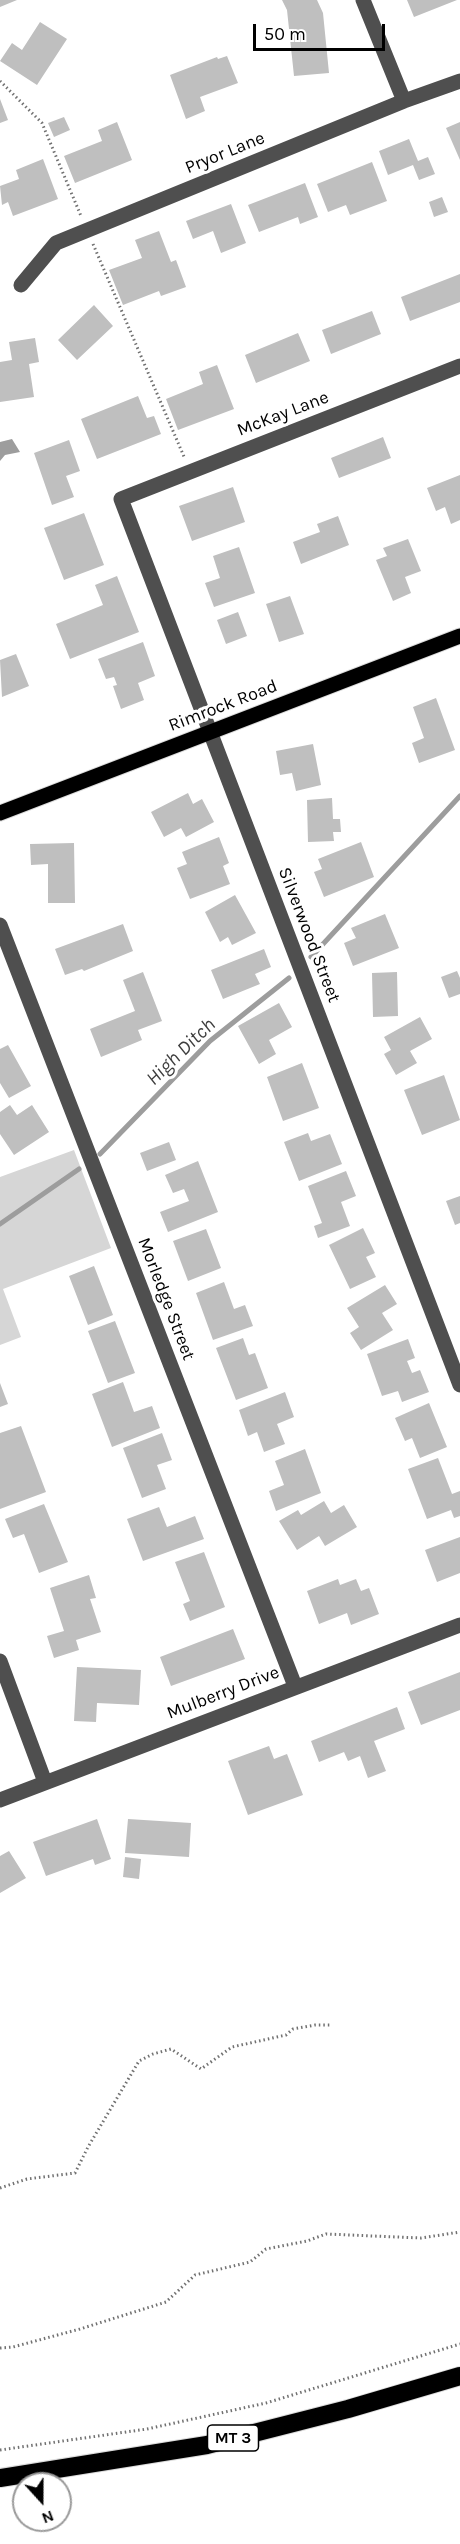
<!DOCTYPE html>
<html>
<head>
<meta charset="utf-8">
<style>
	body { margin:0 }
	#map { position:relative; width:460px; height:2544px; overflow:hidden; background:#fff; font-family:Karla,sans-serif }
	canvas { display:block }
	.north { position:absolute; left:12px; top:2472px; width:60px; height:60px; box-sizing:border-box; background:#fff; border:2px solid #999; border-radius:50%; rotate:159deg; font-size:16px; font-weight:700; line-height:24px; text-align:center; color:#000 }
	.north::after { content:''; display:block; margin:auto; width:21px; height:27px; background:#000; clip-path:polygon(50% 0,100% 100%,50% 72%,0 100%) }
	.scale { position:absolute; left:253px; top:24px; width:132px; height:27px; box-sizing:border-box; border:3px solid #000; border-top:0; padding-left:8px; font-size:18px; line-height:21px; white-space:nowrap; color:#000; -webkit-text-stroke:4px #fff; paint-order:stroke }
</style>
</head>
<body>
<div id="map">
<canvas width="460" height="2544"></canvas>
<div class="north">N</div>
<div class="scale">50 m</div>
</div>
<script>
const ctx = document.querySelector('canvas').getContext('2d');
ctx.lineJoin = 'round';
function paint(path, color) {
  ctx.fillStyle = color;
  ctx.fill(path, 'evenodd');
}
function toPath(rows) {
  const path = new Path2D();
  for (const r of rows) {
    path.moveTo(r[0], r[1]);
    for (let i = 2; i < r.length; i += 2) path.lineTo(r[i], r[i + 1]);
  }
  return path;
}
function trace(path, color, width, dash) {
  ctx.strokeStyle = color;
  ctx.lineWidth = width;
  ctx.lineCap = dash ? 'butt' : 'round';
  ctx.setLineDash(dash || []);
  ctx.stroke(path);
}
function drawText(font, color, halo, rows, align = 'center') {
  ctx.font = font + ' Karla,sans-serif';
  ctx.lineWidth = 6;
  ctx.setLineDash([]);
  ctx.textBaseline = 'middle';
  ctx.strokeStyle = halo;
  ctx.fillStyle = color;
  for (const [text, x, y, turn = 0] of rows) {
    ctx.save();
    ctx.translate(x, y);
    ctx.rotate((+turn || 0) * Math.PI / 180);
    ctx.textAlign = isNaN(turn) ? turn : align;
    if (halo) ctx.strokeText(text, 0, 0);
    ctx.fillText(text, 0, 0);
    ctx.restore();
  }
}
const green = toPath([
	[74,1150,111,1248,3,1289,21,1337,0,1345,0,1177]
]);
const water = toPath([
	[12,439,20,452,5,455,0,461,0,442]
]);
const stream = toPath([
	[311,957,460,796],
	[100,1154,210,1041,289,978],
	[0,1224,79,1169]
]);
const building = toPath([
	[0,0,17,0,0,7],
	[282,0,317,0,323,13,329,73,294,76,287,10],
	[407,0,457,0,414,17],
	[40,22,67,39,37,85,0,61,12,43,22,50],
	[227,56,238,83,200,97,205,111,186,119,170,75,217,57,218,59],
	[0,99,8,120,0,123],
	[64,117,70,130,54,137,48,123],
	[117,122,132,160,75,183,64,156,102,141,98,130],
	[460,122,460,160,446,128],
	[409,139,418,161,428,157,435,174,419,180,413,165,388,175,379,151],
	[43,159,58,199,13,216,8,202,2,205,0,186,19,179,16,170],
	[372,162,387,201,350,215,346,205,328,212,317,184],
	[305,183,318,217,300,224,298,217,259,232,248,205],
	[442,197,448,212,434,217,429,202],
	[231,204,246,243,221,253,213,231,193,239,186,221],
	[159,231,171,262,176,260,186,287,161,296,159,291,123,305,109,270,142,258,135,240],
	[460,274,460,302,410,321,401,297],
	[94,305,113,326,77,360,58,340],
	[372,311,381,334,331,354,322,330],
	[298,333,310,361,256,383,245,355],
	[35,338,39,362,29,364,34,397,0,402,0,362,12,360,9,342],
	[217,365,234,409,178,430,166,399,203,384,199,372],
	[138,396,147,418,154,416,161,434,97,459,81,419],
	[383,437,391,458,339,478,331,458],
	[69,440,80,471,66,476,74,497,52,505,34,453],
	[460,475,460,520,451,524,445,507,436,511,427,488],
	[233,487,245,522,192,541,179,506],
	[84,513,104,565,64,580,44,528],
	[338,516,349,545,301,564,293,542,320,532,317,524],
	[408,539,421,571,405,577,411,593,393,601,376,560,387,556,383,548],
	[239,547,255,593,214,607,205,583,220,578,213,556],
	[117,576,139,632,70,659,56,624,103,605,95,585],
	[290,596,304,634,279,642,266,604],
	[238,612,247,636,226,644,217,620],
	[143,642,155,676,138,683,144,700,121,709,113,686,117,685,114,677,106,679,98,659],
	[16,654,29,686,2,697,0,660],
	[436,698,455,750,419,763,412,743,424,738,413,707],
	[313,744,321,785,296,791,292,773,280,775,276,751],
	[188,793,193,804,202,799,214,822,186,837,181,828,164,837,151,812],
	[332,798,333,819,340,819,341,832,333,832,334,841,308,842,307,800],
	[219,837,229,863,223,866,230,884,190,899,177,868,187,864,182,852],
	[361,842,374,877,324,897,314,872,322,869,318,859],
	[74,843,75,903,48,903,48,864,31,865,30,844],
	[235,895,256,933,232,945,228,937,220,942,205,912],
	[385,914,399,948,353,966,344,943,356,938,351,928],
	[123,924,133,951,84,971,82,969,65,975,55,949],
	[264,949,271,967,255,974,260,984,223,999,211,970],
	[457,971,460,978,460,994,449,998,441,977],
	[143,972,162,1021,138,1030,142,1040,101,1057,90,1029,135,1011,123,980],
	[397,972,398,1016,373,1017,372,973],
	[279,1003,292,1027,269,1040,276,1054,259,1064,238,1026],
	[420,1017,432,1039,410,1051,417,1063,396,1075,384,1054,391,1050,384,1037],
	[8,1045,31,1086,9,1098,0,1083,0,1049],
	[302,1063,319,1108,283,1121,267,1077],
	[444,1075,460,1120,422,1135,404,1090],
	[10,1105,17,1115,32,1105,49,1132,14,1155,0,1134,0,1112],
	[308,1133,311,1141,330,1134,342,1164,299,1181,284,1142],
	[169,1142,176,1160,147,1171,140,1153],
	[198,1161,218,1212,168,1232,160,1212,189,1201,184,1189,173,1193,165,1175],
	[346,1171,356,1196,341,1202,350,1226,318,1238,314,1226,322,1223,308,1186],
	[460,1196,460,1223,455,1225,446,1201],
	[363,1228,375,1253,366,1257,376,1277,350,1289,329,1245],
	[206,1229,221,1268,188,1281,173,1241],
	[94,1266,113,1315,88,1325,69,1276],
	[224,1282,234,1309,245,1305,253,1326,213,1340,196,1293],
	[385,1285,397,1304,382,1313,393,1330,361,1350,350,1333,359,1327,347,1308],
	[115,1321,135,1373,108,1383,88,1331],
	[243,1338,249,1355,255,1353,268,1388,236,1400,216,1348],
	[408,1339,415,1358,407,1361,412,1373,420,1370,429,1392,402,1402,398,1391,382,1396,367,1354],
	[123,1382,134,1412,152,1406,160,1428,112,1447,92,1394],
	[0,1383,8,1404,0,1407],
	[285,1392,294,1417,277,1424,285,1444,264,1452,257,1432,248,1436,239,1410],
	[429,1403,447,1447,420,1458,412,1438,405,1441,395,1418],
	[21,1426,46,1492,0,1509,0,1433],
	[162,1433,172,1460,157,1465,166,1489,142,1498,123,1448],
	[305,1449,321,1493,276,1511,269,1491,284,1485,275,1461],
	[438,1458,452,1494,460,1491,460,1516,454,1518,451,1510,427,1519,408,1469],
	[324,1501,331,1513,344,1505,357,1527,325,1546,319,1536,297,1550,279,1521,298,1510,301,1515],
	[44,1504,68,1562,39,1573,24,1534,13,1538,5,1519],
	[159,1507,167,1527,195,1516,204,1539,143,1561,127,1519],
	[460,1537,460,1573,437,1582,425,1550],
	[204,1552,225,1607,190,1621,183,1604,190,1601,175,1562],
	[89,1575,96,1598,90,1599,101,1632,76,1640,79,1650,54,1658,47,1636,64,1631,50,1588],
	[338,1579,340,1585,356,1579,361,1591,369,1588,379,1614,351,1625,347,1613,319,1624,307,1591],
	[233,1629,245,1659,171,1686,160,1657],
	[77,1667,141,1670,139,1705,97,1703,96,1722,74,1721],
	[460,1672,460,1710,421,1725,408,1692],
	[397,1707,405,1729,374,1741,386,1771,368,1778,360,1756,348,1761,344,1752,319,1762,311,1741],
	[269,1746,274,1759,287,1754,303,1795,248,1815,228,1761],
	[97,1819,111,1859,95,1865,93,1859,46,1876,33,1842],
	[128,1819,191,1823,189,1857,125,1853],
	[9,1851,26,1878,0,1893,0,1856],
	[125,1857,141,1859,139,1879,123,1877]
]);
const path = toPath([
	[0,81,42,123,81,216],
	[93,244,185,459],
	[0,2188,27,2179,75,2173,88,2147,139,2061,153,2054,171,2049,201,2069,232,2047,286,2035,293,2029,315,2025,330,2025],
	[0,2348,13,2347,80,2329,166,2302,195,2275,250,2262,266,2249,307,2241,326,2234,421,2238,460,2232],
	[0,2450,147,2429,266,2403,460,2344]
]);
const minor = toPath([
	[363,0,404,101],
	[21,285,56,243,404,101,460,81],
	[460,366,121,499,460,1385],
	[0,925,295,1686],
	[0,1661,45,1782],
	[0,1800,460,1625]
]);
const major = toPath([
	[0,813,460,636]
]);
const highway = toPath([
	[0,2478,207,2445,348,2409,460,2376]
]);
const shields = [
	[233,2438,51]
];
const shieldNames = [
	["MT 3",233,2438]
];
const streetNames = [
	["Pryor Lane",225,153,-22],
	["McKay Lane",283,414,-21],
	["Rimrock Road",223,706,-21],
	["Silverwood Street",309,935,69],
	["Morledge Street",166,1299,69],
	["Mulberry Drive",223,1693,-21]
];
const waterNames = [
	["High Ditch",181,1052,-44]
];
paint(green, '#d6d6d6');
paint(water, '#9d9d9d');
trace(stream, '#9d9d9d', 5);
paint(building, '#bfbfbf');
trace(major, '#dbdbdb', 17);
trace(highway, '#dbdbdb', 20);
trace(path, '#717171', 3, [1.5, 3]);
trace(minor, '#4f4f4f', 15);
trace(major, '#000', 15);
trace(highway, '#000', 18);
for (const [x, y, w] of shields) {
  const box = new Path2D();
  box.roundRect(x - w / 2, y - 13, w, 26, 4.5);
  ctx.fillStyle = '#fff';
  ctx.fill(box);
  trace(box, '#000', 1.5);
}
drawText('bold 16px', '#000', null, shieldNames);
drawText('18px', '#000', '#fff', streetNames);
drawText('italic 20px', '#3e3e3e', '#fff', waterNames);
</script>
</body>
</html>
